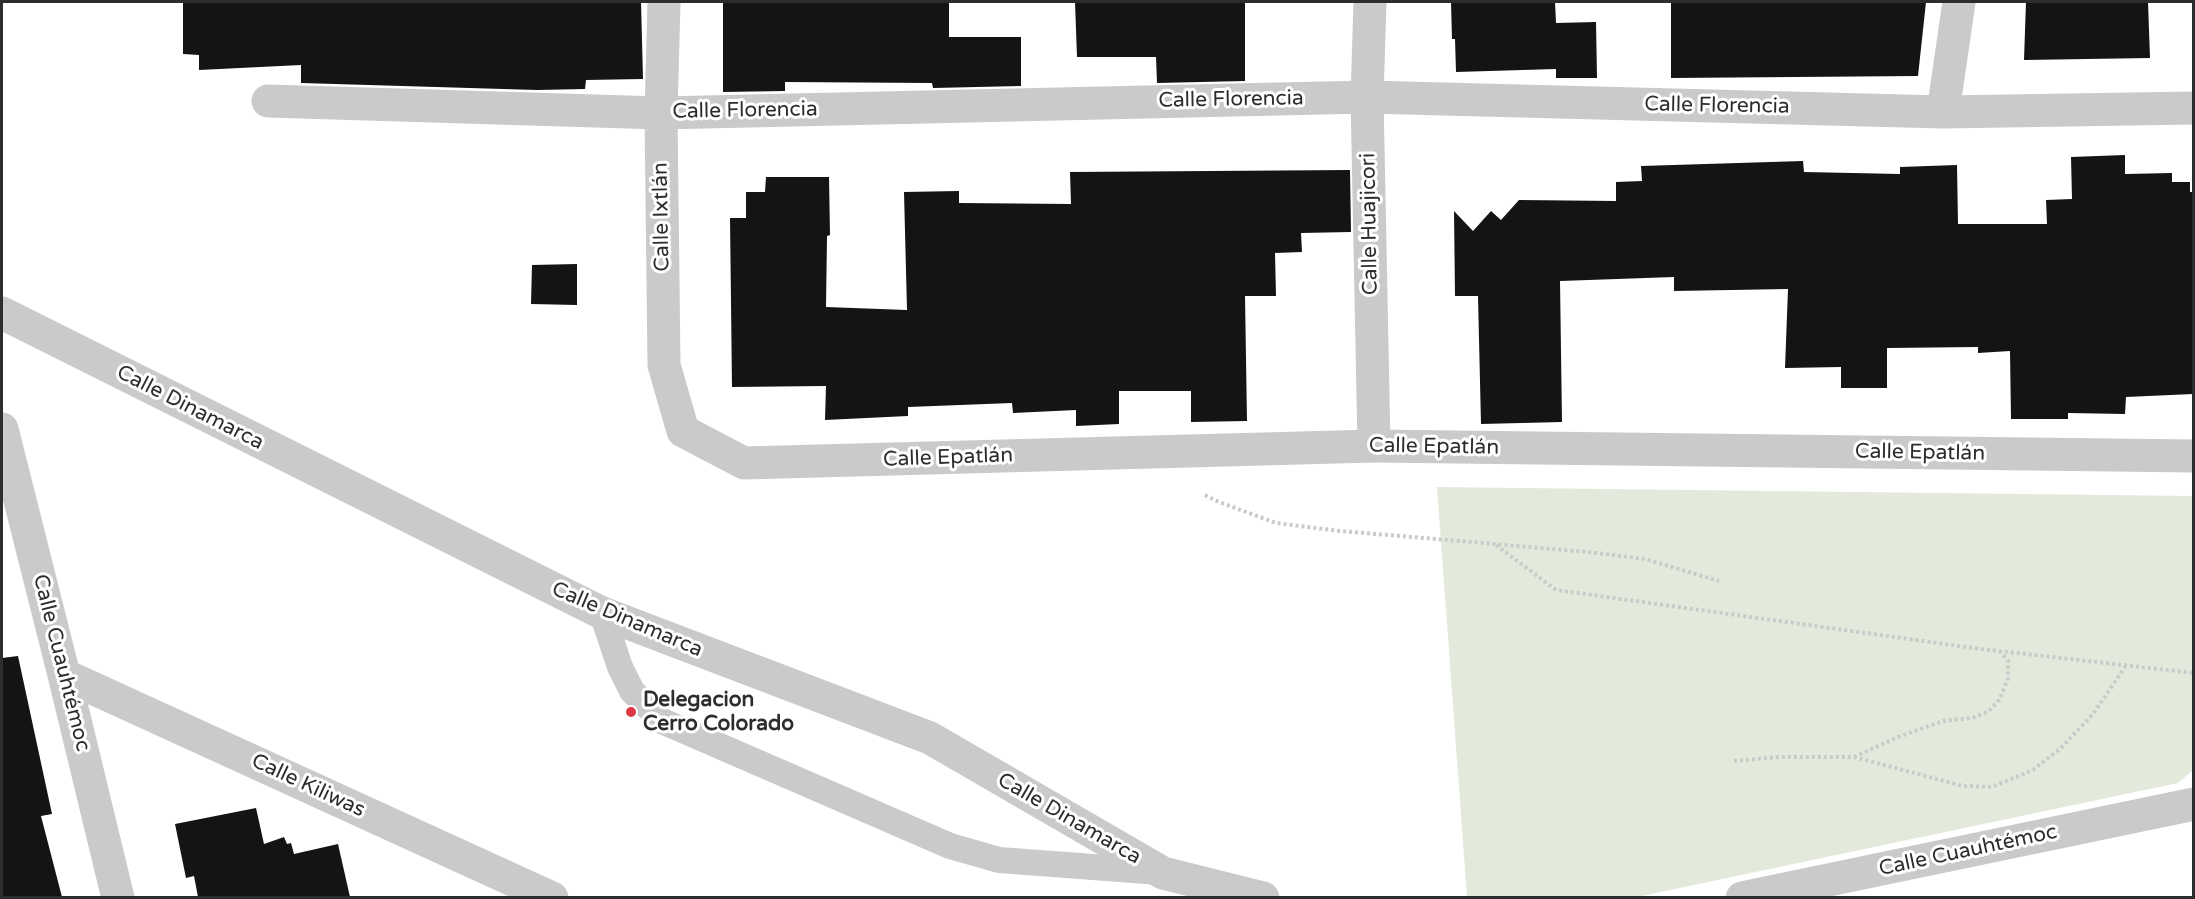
<!DOCTYPE html>
<html>
<head>
<meta charset="utf-8">
<style>
	body { margin:0 }
	#map { position:relative; width:2195px; height:899px; overflow:hidden; background:#fff; font-family:"Varela Round",sans-serif }
	canvas { display:block }
	.frame { position:absolute; inset:0; border:3px solid #2d2d2d; pointer-events:none }
</style>
</head>
<body>
<div id="map">
<canvas width="2195" height="899"></canvas>
<div class="frame"></div>
</div>
<script>
const ctx = document.querySelector('canvas').getContext('2d');
ctx.lineJoin = 'round';
function paint(path, color) {
  ctx.fillStyle = color;
  ctx.fill(path, 'evenodd');
}
function toPath(rows) {
  const path = new Path2D();
  for (const r of rows) {
    path.moveTo(r[0], r[1]);
    for (let i = 2; i < r.length; i += 2) path.lineTo(r[i], r[i + 1]);
  }
  return path;
}
function trace(path, color, width, dash) {
  ctx.strokeStyle = color;
  ctx.lineWidth = width;
  ctx.lineCap = dash ? 'butt' : 'round';
  ctx.setLineDash(dash || []);
  ctx.stroke(path);
}
function drawText(font, color, halo, rows, align = 'center') {
  ctx.font = font + ' "Varela Round",sans-serif';
  ctx.lineWidth = 6;
  ctx.setLineDash([]);
  ctx.textBaseline = 'middle';
  ctx.strokeStyle = halo;
  ctx.fillStyle = color;
  for (const [text, x, y, turn = 0] of rows) {
    ctx.save();
    ctx.translate(x, y);
    ctx.rotate((+turn || 0) * Math.PI / 180);
    ctx.textAlign = isNaN(turn) ? turn : align;
    if (halo) ctx.strokeText(text, 0, 0);
    ctx.fillText(text, 0, 0);
    ctx.restore();
  }
}
const green = toPath([
	[1437,487,2193,496,2193,770,2178,783,1637,897,1467,897]
]);
const building = toPath([
	[183,2,641,2,643,79,586,80,585,89,537,90,301,83,301,65,199,70,199,55,183,54],
	[723,2,949,2,949,37,1021,37,1021,86,933,88,932,83,785,82,785,91,723,92],
	[1075,2,1245,2,1245,81,1157,83,1156,57,1077,57],
	[1451,2,1555,2,1556,23,1596,22,1597,78,1556,78,1556,69,1456,72,1455,39,1452,39],
	[1671,2,1926,2,1918,76,1671,78],
	[2026,2,2148,2,2150,58,2024,60],
	[2125,155,2125,174,2172,173,2172,182,2190,182,2190,192,2193,192,2193,394,2126,397,2125,414,2068,413,2068,419,2011,419,2010,351,1978,353,1978,347,1887,348,1887,388,1841,388,1841,367,1785,368,1788,289,1674,291,1674,277,1560,281,1562,422,1481,424,1478,296,1455,296,1454,211,1473,231,1491,211,1501,220,1519,200,1616,201,1616,182,1642,181,1641,166,1803,161,1804,172,1900,174,1900,167,1957,165,1958,224,2047,224,2046,200,2072,199,2071,157],
	[1350,170,1351,232,1301,233,1302,252,1275,253,1276,296,1245,296,1247,421,1191,422,1191,391,1119,391,1119,424,1076,426,1076,410,1013,413,1012,403,908,407,908,416,825,420,826,386,732,387,730,218,746,218,746,192,765,192,766,177,829,177,830,235,827,236,826,307,907,310,904,192,959,191,959,203,1071,204,1070,172],
	[577,264,577,305,531,304,532,265],
	[18,656,52,814,41,816,62,897,2,897,2,658],
	[256,808,264,844,284,837,287,844,291,843,294,854,338,844,350,897,198,897,194,876,186,878,175,824]
]);
const path = toPath([
	[1205,495,1219,502,1276,523,1340,531,1589,552,1645,559,1719,581],
	[1496,545,1556,590,1981,649,2194,673],
	[1854,757,1898,737,1943,721,1972,718,1989,711,2000,699,2008,678,2008,660,2000,652],
	[1734,761,1779,757,1854,757,1963,786,1992,787,2033,770,2061,748,2093,714,2125,667]
]);
const service = toPath([
	[602,613,620,667,632,691,662,721,950,846,999,860,1160,872]
]);
const minor = toPath([
	[664,2,661,113,664,365,683,431,744,463,1374,446],
	[268,101,661,113,1367,97,1943,112,2194,108],
	[1943,112,1959,2],
	[2,313,602,613,930,738,1163,873,1263,898],
	[2,429,64,675,118,898],
	[64,675,552,898],
	[1742,898,2194,804]
]);
const tertiary = toPath([
	[1370,2,1367,97,1374,446,2194,456]
]);
const markers = [
	[631,712,6,"#dc3742"]
];
const streetNames = [
	["Calle Florencia",1231,100,-1],
	["Calle Florencia",1717,106,1],
	["Calle Florencia",745,111,-1],
	["Calle Ixtlán",662,217,-91],
	["Calle Huajicori",1370,224,-91],
	["Calle Dinamarca",190,408,27],
	["Calle Epatlán",1434,447,1],
	["Calle Epatlán",1920,453,1],
	["Calle Epatlán",948,458,-2],
	["Calle Dinamarca",627,620,23],
	["Calle Cuauhtémoc",61,663,76],
	["Calle Kiliwas",308,786,25],
	["Calle Dinamarca",1069,819,30],
	["Calle Cuauhtémoc",1968,851,-12]
];
const poiNames = [
	["Delegacion",643,700],
	["Cerro Colorado",643,724]
];
paint(green, '#e3eadb');
paint(building, '#141414');
trace(path, '#cacaca', 4, [3, 3]);
trace(service, '#cacaca', 26);
trace(minor, '#cacaca', 33);
trace(tertiary, '#cacaca', 33);
for (const [x, y, r, color] of markers) {
  const dot = new Path2D();
  dot.arc(x, y, r, 0, 2 * Math.PI);
  ctx.fillStyle = color;
  ctx.fill(dot);
  trace(dot, '#fff', 2);
}
drawText('21px', '#2d2d2d', '#fff', streetNames);
drawText('bold 21px', '#2d2d2d', '#fff', poiNames, 'left');
</script>
</body>
</html>
